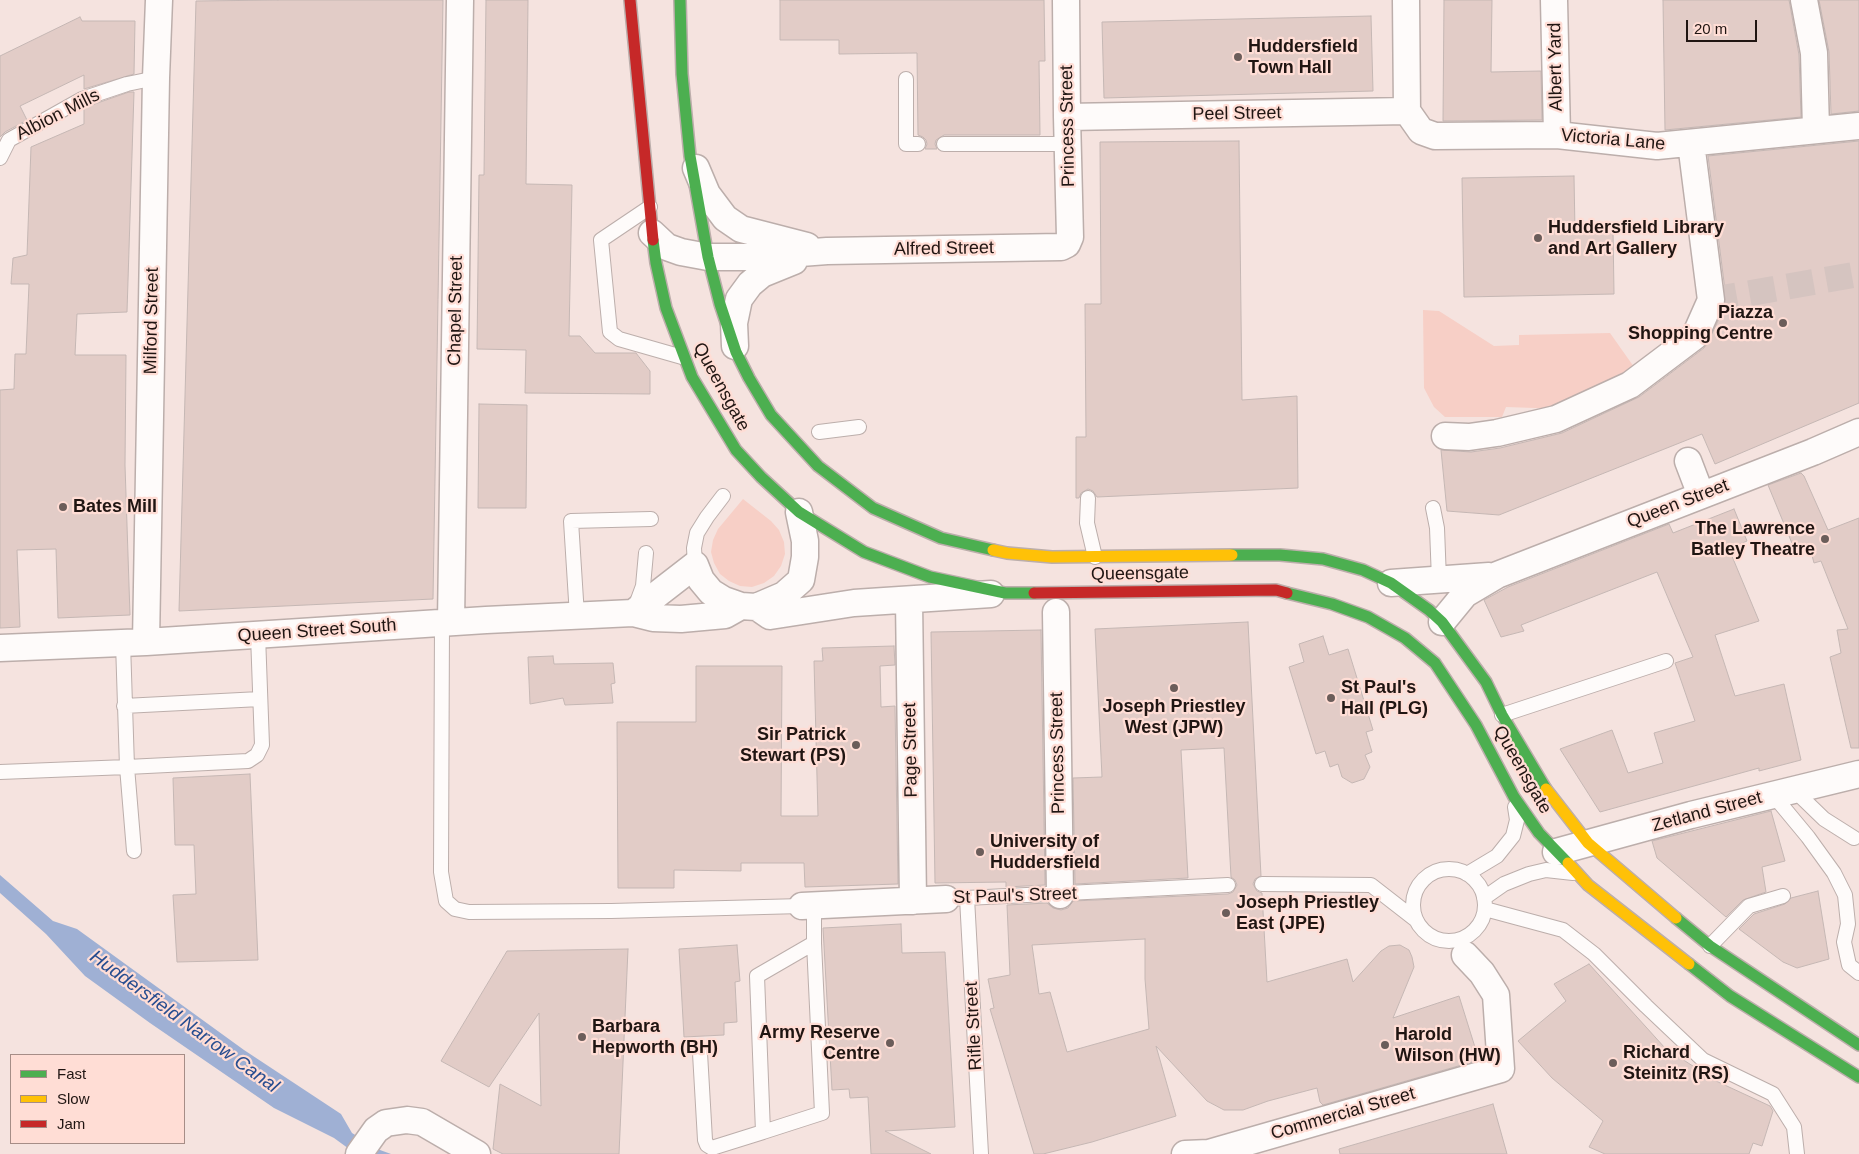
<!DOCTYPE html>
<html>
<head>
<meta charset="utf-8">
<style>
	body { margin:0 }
	#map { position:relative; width:1859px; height:1154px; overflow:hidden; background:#f5e3df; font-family:Helvetica,sans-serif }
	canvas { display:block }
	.legend { position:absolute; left:10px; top:1054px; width:175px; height:90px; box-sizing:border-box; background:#ffddd5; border:1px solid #a68d87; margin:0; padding:6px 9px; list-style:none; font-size:15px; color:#201512 }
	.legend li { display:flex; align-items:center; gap:10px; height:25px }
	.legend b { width:25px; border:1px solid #a68d87 }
	.scale { position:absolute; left:1686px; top:20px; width:71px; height:22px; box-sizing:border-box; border:2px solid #201512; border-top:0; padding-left:6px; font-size:15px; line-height:18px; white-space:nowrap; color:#201512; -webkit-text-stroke:4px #ffddd5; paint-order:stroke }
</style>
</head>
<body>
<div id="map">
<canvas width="1859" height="1154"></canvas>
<ul class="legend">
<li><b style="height:6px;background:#4caf50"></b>Fast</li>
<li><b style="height:6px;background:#ffc107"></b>Slow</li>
<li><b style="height:6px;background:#c62828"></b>Jam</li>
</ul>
<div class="scale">20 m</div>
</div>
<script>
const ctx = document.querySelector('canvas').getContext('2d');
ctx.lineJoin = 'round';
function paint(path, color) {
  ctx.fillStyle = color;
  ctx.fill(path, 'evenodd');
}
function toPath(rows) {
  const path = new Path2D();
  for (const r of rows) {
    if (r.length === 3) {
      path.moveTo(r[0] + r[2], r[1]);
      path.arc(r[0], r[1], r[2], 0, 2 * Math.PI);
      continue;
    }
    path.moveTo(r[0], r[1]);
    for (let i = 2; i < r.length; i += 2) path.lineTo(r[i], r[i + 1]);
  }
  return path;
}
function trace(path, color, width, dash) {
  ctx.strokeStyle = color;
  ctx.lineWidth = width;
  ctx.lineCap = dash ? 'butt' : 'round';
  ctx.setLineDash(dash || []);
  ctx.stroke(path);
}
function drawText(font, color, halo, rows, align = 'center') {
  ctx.font = font + ' Helvetica,sans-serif';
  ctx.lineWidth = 4.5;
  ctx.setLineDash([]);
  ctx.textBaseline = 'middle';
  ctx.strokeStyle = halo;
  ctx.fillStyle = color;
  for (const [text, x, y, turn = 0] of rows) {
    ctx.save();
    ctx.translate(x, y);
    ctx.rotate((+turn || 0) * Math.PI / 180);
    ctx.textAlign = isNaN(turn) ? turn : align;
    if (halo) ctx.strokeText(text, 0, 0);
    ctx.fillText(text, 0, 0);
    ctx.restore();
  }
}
const green = toPath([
	[1423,310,1439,311,1494,346,1519,345,1519,335,1610,333,1634,367,1564,409,1506,407,1502,417,1445,417,1434,407,1424,388],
	[743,499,771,521,779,530,784,542,785,554,781,566,774,576,764,583,752,587,740,586,729,581,720,574,714,563,711,552,713,540,718,529]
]);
const water = toPath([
	[0,875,53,921,77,929,244,1050,341,1114,352,1133,380,1150,391,1154,356,1154,334,1138,274,1108,150,1023,85,976,46,934,0,893]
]);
const building = toPath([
	[278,0,443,0,433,599,179,611,196,1,278,0],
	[486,0,528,0,526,184,572,185,569,336,580,336,595,353,636,353,650,371,650,394,525,393,526,350,477,349,479,175,484,175,486,0],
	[780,0,1044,0,1045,61,1039,61,1040,135,944,135,936,140,935,144,937,149,925,149,927,144,926,140,923,137,918,135,917,53,839,54,839,40,780,40,780,0],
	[1444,0,1492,0,1491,72,1541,71,1542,120,1443,121,1444,0],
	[1663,0,1789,0,1799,55,1801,117,1665,130,1663,0],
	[1819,0,1859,0,1859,111,1831,114,1829,52,1819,0],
	[1371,16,1373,91,1104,98,1102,22,1371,16],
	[80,17,82,21,135,21,134,74,84,89,84,75,20,106,27,120,5,132,0,137,0,56,80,17],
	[129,92,134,92,127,312,77,314,75,355,126,355,125,465,130,615,58,618,56,549,17,550,20,627,0,628,0,390,14,389,15,354,26,354,29,284,11,284,13,258,27,255,31,147,84,124,84,108,86,107,129,92],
	[1239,141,1242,400,1297,396,1298,488,1097,497,1093,491,1088,489,1081,493,1079,498,1076,498,1076,437,1086,437,1085,304,1101,304,1100,142,1239,141],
	[1859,141,1859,403,1715,464,1702,434,1499,515,1447,511,1441,450,1471,452,1500,448,1562,433,1639,397,1704,348,1708,342,1725,306,1726,298,1708,156,1859,141],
	[1574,176,1575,231,1613,230,1614,294,1464,297,1462,178,1574,176],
	[479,404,527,405,526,508,478,508,479,404],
	[1801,473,1804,476,1828,530,1859,518,1859,748,1851,748,1830,657,1841,653,1837,630,1848,629,1821,561,1814,563,1810,548,1796,553,1768,485,1801,473],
	[1734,509,1747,541,1729,549,1759,621,1715,635,1735,696,1784,684,1801,760,1759,771,1759,768,1600,812,1560,749,1612,730,1628,773,1663,763,1654,733,1695,721,1675,663,1693,657,1657,572,1521,625,1524,631,1501,637,1484,600,1508,587,1669,524,1673,533,1734,509],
	[1248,622,1261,876,1255,879,1253,884,1257,891,1262,893,1267,982,1347,959,1353,982,1381,951,1389,946,1400,945,1409,950,1412,957,1414,967,1393,1018,1459,996,1479,1060,1323,1105,1320,1102,1317,1088,1268,1101,1243,1110,1224,1110,1207,1101,1156,1046,1176,1116,1092,1142,1043,1154,1034,1154,990,1009,994,1008,988,979,1010,975,1007,905,1047,903,1053,908,1061,910,1068,908,1073,901,1228,894,1233,892,1237,885,1235,880,1231,877,1224,748,1181,750,1188,878,1075,884,1073,778,1102,777,1095,629,1248,622],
	[1145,939,1145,979,1149,1029,1067,1052,1050,992,1039,994,1032,945,1145,939],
	[1041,630,1045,885,1006,887,1006,882,935,883,931,632,1041,630],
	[1323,636,1329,655,1348,649,1373,730,1366,732,1372,752,1365,755,1370,767,1364,779,1352,783,1342,777,1338,764,1330,767,1325,751,1316,754,1289,667,1304,662,1299,644,1323,636],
	[894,646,895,665,880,666,881,707,895,706,898,884,805,887,804,863,741,863,741,871,674,870,674,888,618,888,617,722,696,722,696,666,782,666,781,816,818,816,814,661,823,661,822,648,894,646],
	[553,656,554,664,613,663,615,683,611,684,613,703,565,705,563,698,530,704,528,657,553,656],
	[250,774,258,960,177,962,173,895,196,894,194,845,175,845,173,778,250,774],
	[1771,811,1785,861,1762,867,1766,892,1743,900,1726,917,1657,858,1652,841,1771,811],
	[1818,891,1829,959,1797,968,1783,962,1739,929,1754,914,1785,904,1791,898,1818,891],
	[901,924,902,953,945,952,955,1127,885,1131,931,1154,871,1154,868,1097,850,1098,849,1089,832,1090,823,928,901,924],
	[737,945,740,981,735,982,737,1022,724,1023,724,1035,684,1037,679,949,737,945],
	[628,949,619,1154,503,1154,493,1149,500,1084,541,1106,539,1013,489,1087,441,1061,507,951,628,949],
	[1589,964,1665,1048,1716,1081,1770,1106,1773,1111,1762,1146,1753,1143,1749,1154,1605,1154,1589,1147,1603,1121,1552,1078,1518,1041,1566,1001,1554,984,1589,964],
	[1493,1104,1507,1154,1340,1154,1339,1149,1493,1104]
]);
const streetTunnel = toPath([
	[1711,300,1859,274]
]);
const lane = toPath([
	[906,79,906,144,918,144],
	[944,144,1068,144],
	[0,158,9,140,82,99,127,84,156,78],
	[650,207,601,240,610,332,619,339,682,357],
	[819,432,859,427],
	[1088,498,1087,523,1095,557],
	[1433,508,1437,528,1439,580],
	[695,565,694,548,697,533,707,517,723,496],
	[636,605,643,586,646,553],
	[577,616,571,521,651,519],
	[442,622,441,872,446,901,455,909,469,912,611,911,802,906],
	[124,706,260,699],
	[1502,715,1666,661],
	[0,772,127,767,123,643],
	[1793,789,1824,819,1854,838],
	[1768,797,1779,802,1808,837,1834,873,1845,895,1848,924,1844,942,1849,965,1859,973],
	[134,851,127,767,248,761,257,755,262,745,258,635],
	[1449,905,36],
	[1467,874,1497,856,1513,836,1517,820,1515,807],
	[1262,884,1371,885,1416,920],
	[967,898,981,1154],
	[1484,898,1504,884,1529,874,1546,870,1573,873],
	[946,899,1228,885],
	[1485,909,1563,930,1594,954,1646,1006,1703,1060,1773,1094,1794,1127,1797,1154],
	[814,943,757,976,763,1132,822,1113,814,943,814,905],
	[1710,946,1749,906,1783,896],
	[700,1053,705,1140,707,1145,712,1148,763,1132]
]);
const street = toPath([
	[1406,0,1407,111],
	[1554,0,1557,135],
	[1804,0,1814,53,1816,130],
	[1407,111,1421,131,1435,136,1557,135,1657,146,1859,126],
	[1067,117,1407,111],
	[696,168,707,194,725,218,741,229,807,246],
	[652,233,667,247,681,252,708,257,748,257,827,251,1061,247,1067,244,1070,237,1067,117,1066,0],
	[735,346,734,323,739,299,750,284,762,274,794,261],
	[1445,436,1469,437,1497,433,1556,419,1630,385,1695,336,1711,300,1691,143],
	[1688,461,1701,495],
	[1391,583,1489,576],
	[909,600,913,901],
	[757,607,770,616,854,603,991,594],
	[1056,612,1060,895],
	[633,613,695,565,701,580,711,592,724,600,741,606,756,607,784,595,801,580,805,557,805,541,799,512],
	[451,622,460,0],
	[1442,622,1465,594,1497,575,1813,452,1859,432],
	[146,642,156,78,159,0],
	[0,648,146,642,486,620,633,613,653,618,681,619,725,615,741,606],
	[1556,852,1691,815,1859,774],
	[802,906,946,899],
	[359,1154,376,1130,386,1123,407,1120,422,1122,477,1154],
	[1185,1154,1209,1153,1501,1069,1496,995,1482,973,1465,955]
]);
const fast = toPath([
	[680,0,682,74,690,156,708,257,720,304,736,352,749,378,771,415,818,466,873,508,941,538,993,550],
	[653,240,656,263,666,308,692,377,736,450,761,477,799,512,864,552,930,577,1005,593,1034,593],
	[1232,555,1280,555,1323,559,1363,570,1391,583,1429,610,1442,622,1486,682,1502,715,1546,789],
	[1287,593,1332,604,1368,617,1405,638,1435,663,1476,725,1514,797,1539,833,1568,863],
	[1676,918,1710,946,1859,1045],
	[1689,964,1730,996,1859,1077]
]);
const slow = toPath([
	[993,550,1007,553,1052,557,1232,555],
	[1546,789,1588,843,1676,918],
	[1568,863,1588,885,1689,964]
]);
const jam = toPath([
	[630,0,653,240],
	[1034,593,1276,590,1287,593]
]);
const markers = [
	[1238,57,5,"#6b5d5a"],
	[1538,238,5,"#6b5d5a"],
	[1783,323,5,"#6b5d5a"],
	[63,507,5,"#6b5d5a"],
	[1825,539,5,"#6b5d5a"],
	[1174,688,5,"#6b5d5a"],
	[1331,698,5,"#6b5d5a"],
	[856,745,5,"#6b5d5a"],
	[980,852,5,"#6b5d5a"],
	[1226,913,5,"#6b5d5a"],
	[582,1037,5,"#6b5d5a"],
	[890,1043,5,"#6b5d5a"],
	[1385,1045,5,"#6b5d5a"],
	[1613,1063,5,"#6b5d5a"]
];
const poiNames = [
	["Huddersfield",1248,47],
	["Town Hall",1248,68],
	["Huddersfield Library",1548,228],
	["and Art Gallery",1548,249],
	["Piazza",1773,313,"right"],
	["Shopping Centre",1773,334,"right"],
	["Bates Mill",73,507],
	["The Lawrence",1815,529,"right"],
	["Batley Theatre",1815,550,"right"],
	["St Paul's",1341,688],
	["Hall (PLG)",1341,709],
	["Joseph Priestley",1174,707,"center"],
	["West (JPW)",1174,728,"center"],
	["Sir Patrick",846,735,"right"],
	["Stewart (PS)",846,756,"right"],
	["University of",990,842],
	["Huddersfield",990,863],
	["Joseph Priestley",1236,903],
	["East (JPE)",1236,924],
	["Barbara",592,1027],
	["Hepworth (BH)",592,1048],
	["Army Reserve",880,1033,"right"],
	["Centre",880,1054,"right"],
	["Harold",1395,1035],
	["Wilson (HW)",1395,1056],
	["Richard",1623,1053],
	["Steinitz (RS)",1623,1074]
];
const streetNames = [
	["Albert Yard",1556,67,-91],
	["Peel Street",1237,114,-1],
	["Albion Mills",58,115,-27],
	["Princess Street",1068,126,-91],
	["Victoria Lane",1613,140,5],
	["Alfred Street",944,249,-1],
	["Chapel Street",456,311,-89],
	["Milford Street",152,321,-89],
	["Queensgate",721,387,61],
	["Queen Street",1678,504,-21],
	["Queensgate",1140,574,-1],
	["Queen Street South",317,631,-4],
	["Page Street",911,750,-91],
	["Princess Street",1058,753,-91],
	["Queensgate",1522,770,60],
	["Zetland Street",1707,812,-15],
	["St Paul's Street",1015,896,-2],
	["Rifle Street",974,1026,-93],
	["Commercial Street",1343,1114,-16]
];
const waterNames = [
	["Huddersfield Narrow Canal",184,1022,36]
];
paint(green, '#f7cfc6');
paint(water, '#9fb0d4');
paint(building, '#e2ccc7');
trace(building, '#c5b7b4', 1);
trace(streetTunnel, '#d5c4c0', 26, [26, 13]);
trace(lane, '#bcaeab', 16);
trace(street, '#bcaeab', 29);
trace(fast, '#bcaeab', 14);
trace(slow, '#bcaeab', 14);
trace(jam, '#bcaeab', 14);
trace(lane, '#fefbfa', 14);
trace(street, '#fefbfa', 26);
trace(fast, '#4caf50', 11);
trace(slow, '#ffc107', 11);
trace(jam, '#c62828', 11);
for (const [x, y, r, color] of markers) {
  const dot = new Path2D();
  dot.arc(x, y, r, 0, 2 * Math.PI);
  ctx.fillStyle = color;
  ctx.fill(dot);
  trace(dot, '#ffddd5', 2);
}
drawText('bold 18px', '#201512', '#ffddd5', poiNames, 'left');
drawText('18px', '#201512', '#ffddd5', streetNames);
drawText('italic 19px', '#274d90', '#ffddd5', waterNames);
</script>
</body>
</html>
